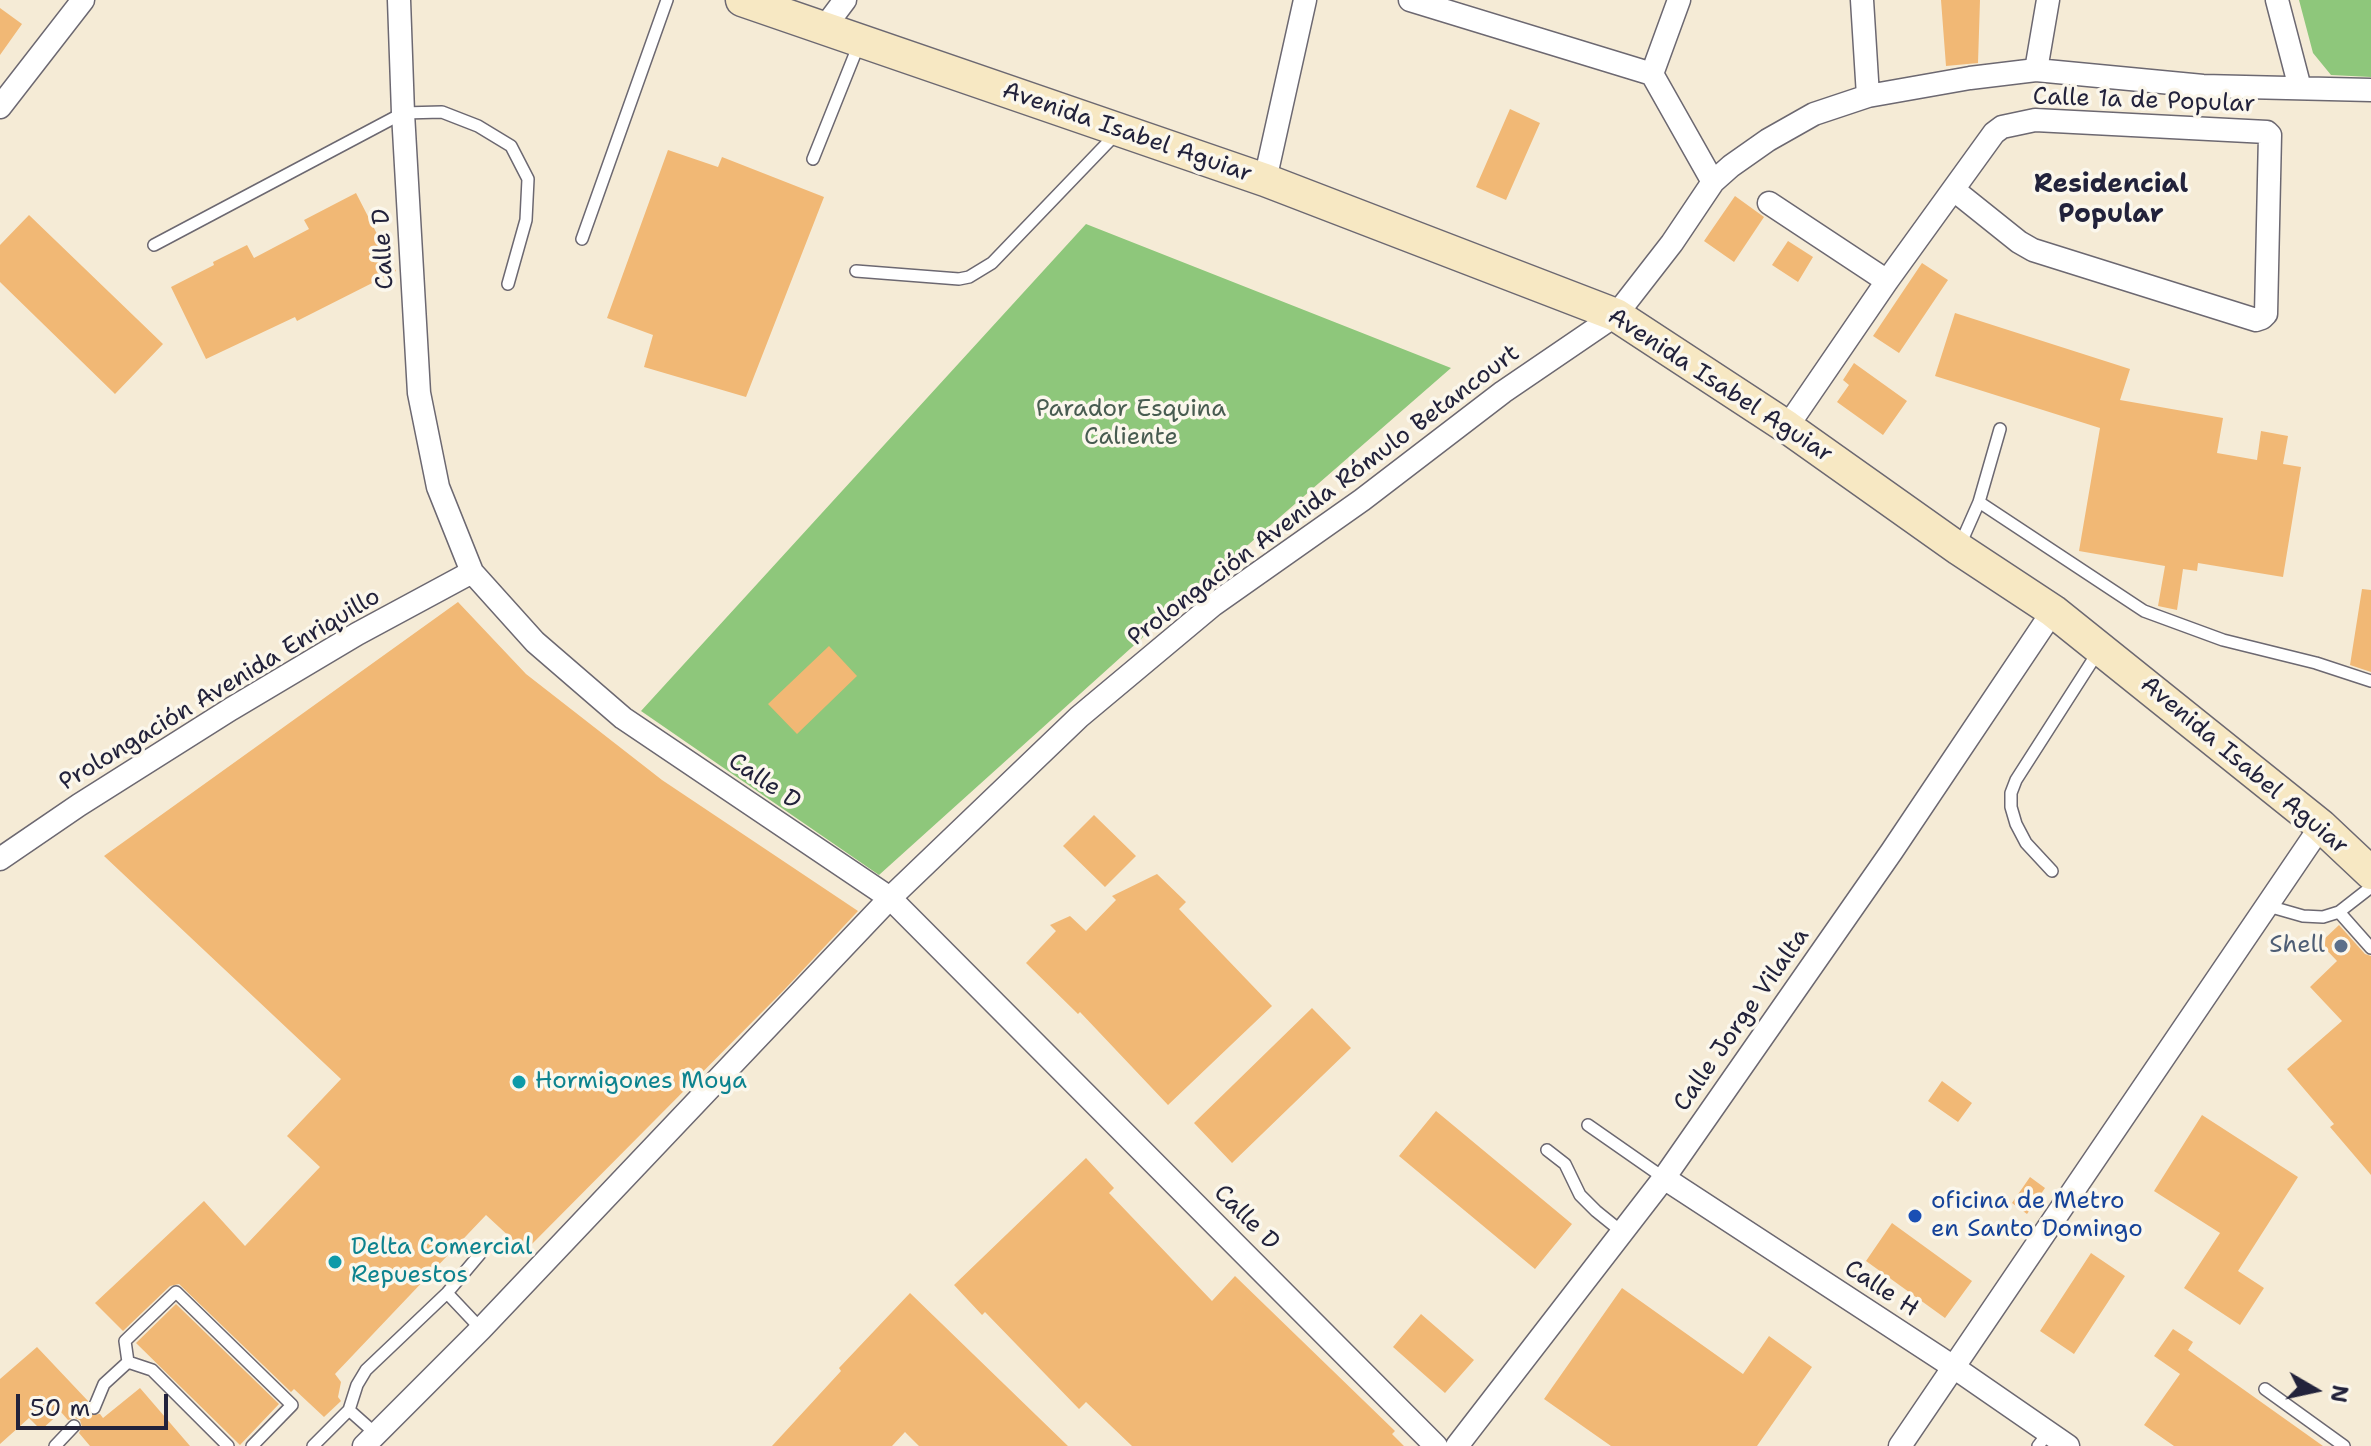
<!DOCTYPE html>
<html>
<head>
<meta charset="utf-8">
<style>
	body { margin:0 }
	#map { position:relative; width:2371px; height:1446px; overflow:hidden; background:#f5ebd6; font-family:"Shantell Sans",sans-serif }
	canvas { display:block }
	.north { position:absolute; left:2275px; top:1350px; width:80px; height:80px; -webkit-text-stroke:6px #fbf7ec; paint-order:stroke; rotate:99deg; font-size:22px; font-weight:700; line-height:32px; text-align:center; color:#22223b }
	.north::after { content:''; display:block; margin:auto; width:28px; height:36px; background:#22223b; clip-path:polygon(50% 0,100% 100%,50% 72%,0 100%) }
	.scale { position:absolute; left:16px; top:1394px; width:152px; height:36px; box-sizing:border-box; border:4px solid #22223b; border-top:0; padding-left:10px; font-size:24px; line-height:28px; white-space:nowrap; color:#22223b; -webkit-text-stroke:6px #fbf7ec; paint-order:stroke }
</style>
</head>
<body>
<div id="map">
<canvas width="2371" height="1446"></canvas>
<div class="north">N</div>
<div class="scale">50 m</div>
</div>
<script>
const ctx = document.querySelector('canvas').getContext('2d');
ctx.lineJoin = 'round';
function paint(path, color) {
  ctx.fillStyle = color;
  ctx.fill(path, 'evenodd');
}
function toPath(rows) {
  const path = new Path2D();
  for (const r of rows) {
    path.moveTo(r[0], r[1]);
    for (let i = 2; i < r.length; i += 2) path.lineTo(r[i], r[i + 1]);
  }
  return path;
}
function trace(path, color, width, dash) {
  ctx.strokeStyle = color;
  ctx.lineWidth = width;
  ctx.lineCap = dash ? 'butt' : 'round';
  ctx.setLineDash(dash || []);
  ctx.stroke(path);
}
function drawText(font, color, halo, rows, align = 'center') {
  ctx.font = font + ' "Shantell Sans",sans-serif';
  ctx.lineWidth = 7;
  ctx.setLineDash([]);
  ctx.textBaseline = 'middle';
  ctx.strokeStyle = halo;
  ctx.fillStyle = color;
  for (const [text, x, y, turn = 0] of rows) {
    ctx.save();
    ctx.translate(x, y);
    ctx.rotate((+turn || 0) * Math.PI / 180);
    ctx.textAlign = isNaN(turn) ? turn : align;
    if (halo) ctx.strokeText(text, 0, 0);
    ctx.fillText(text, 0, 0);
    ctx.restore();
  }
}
const green = toPath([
	[2299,0,2371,0,2371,77,2331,75,2313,53],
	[1086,224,1451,368,1171,612,879,875,641,711]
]);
const building = toPath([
	[1941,0,1980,0,1978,63,1946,66],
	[0,8,22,24,0,55],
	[1510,109,1540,123,1506,200,1476,187],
	[668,150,718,167,722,157,824,197,746,397,644,367,653,335,607,318],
	[356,193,396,271,297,321,295,317,206,359,171,287,214,265,213,262,247,245,254,258,309,229,304,220],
	[1735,196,1764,217,1734,262,1704,241],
	[29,215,163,344,115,394,0,282,0,245],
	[1788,241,1813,257,1798,282,1772,265],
	[1922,263,1948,280,1899,353,1873,336],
	[1955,313,2130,369,2120,400,2223,418,2217,453,2257,460,2261,431,2288,436,2283,464,2301,467,2283,577,2198,563,2197,571,2183,569,2177,610,2158,606,2165,566,2079,551,2100,428,1935,376],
	[1854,363,1907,401,1883,435,1837,402,1849,385,1843,380],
	[2362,589,2371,590,2371,672,2350,665],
	[458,602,526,674,662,780,858,911,784,990,525,1251,486,1215,335,1374,341,1382,338,1397,341,1401,324,1417,294,1389,291,1392,179,1284,170,1286,123,1331,95,1303,204,1201,245,1246,320,1167,287,1136,341,1079,104,856],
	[829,646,857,676,797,734,768,704],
	[1094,815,1136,856,1105,887,1063,846],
	[1157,874,1186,902,1179,909,1272,1006,1168,1105,1080,1012,1078,1014,1026,963,1056,931,1050,925,1070,916,1086,931,1116,900,1112,896],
	[2339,925,2365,954,2371,956,2371,1175,2330,1127,2334,1124,2287,1069,2342,1021,2310,987,2337,961,2320,943],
	[1312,1008,1351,1048,1232,1163,1194,1123],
	[1942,1081,1972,1103,1958,1122,1928,1101],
	[1436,1111,1572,1224,1535,1269,1399,1156],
	[2202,1115,2298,1177,2238,1271,2264,1288,2240,1325,2184,1288,2220,1233,2154,1191],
	[1086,1158,1114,1188,1109,1193,1212,1301,1235,1276,1395,1431,1392,1434,1404,1446,1132,1446,1086,1402,1079,1409,985,1312,982,1315,954,1285],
	[2030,1177,2045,1188,2027,1214,2012,1203],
	[1892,1223,1972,1281,1945,1318,1866,1261],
	[2091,1253,2125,1276,2074,1354,2040,1331],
	[1622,1288,1743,1374,1769,1336,1812,1367,1757,1446,1611,1446,1544,1399],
	[910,1293,1068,1446,919,1446,905,1432,892,1446,772,1446,841,1371,839,1368],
	[176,1304,279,1404,240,1445,136,1343],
	[1421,1314,1474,1360,1445,1393,1393,1347],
	[2173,1329,2193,1342,2188,1350,2323,1446,2174,1446,2144,1425,2180,1374,2154,1356],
	[37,1347,88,1401,86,1410,90,1415,100,1414,103,1418,140,1388,190,1446,90,1446,79,1433,82,1427,80,1420,75,1418,68,1420,61,1412,41,1430,29,1418,0,1444,0,1379]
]);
const lane = toPath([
	[813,159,859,44],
	[582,239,667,0],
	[154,245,403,113,442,112,478,126,511,146,528,179,526,220,508,284],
	[856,271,959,279,969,277,992,263,1116,134],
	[1979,502,2144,611,2223,640,2316,663,2371,681],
	[1960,545,1979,502,2000,429],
	[2052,871,2026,843,2016,824,2011,807,2011,793,2016,780,2098,652],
	[2268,906,2303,916,2323,917,2339,912,2371,887],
	[2339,912,2371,948],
	[1588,1125,1664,1178],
	[1547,1150,1565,1164,1580,1195,1596,1211,1622,1232],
	[447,1293,481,1329],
	[128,1362,125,1341,176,1292,292,1405,252,1446],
	[128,1362,152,1370,228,1446],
	[2265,1389,2344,1446],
	[94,1408,104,1384,128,1362],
	[349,1410,376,1434],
	[55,1446,74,1426],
	[313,1446,349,1410,357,1385,366,1370,447,1293,485,1248],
	[2038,1446,2049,1432]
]);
const street = toPath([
	[399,0,403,113,419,393,438,487,472,572,535,642,623,718,890,898,1436,1446],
	[1410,0,1652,74],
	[1862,0,1868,96],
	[2277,0,2300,88],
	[824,28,845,0],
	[2036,70,2048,0],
	[1652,74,1713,182],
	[1652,74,1679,0],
	[0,107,83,0],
	[1265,180,1305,0],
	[1769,203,1887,281],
	[1787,427,1887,281,1994,133,2002,127,2035,120,2267,132,2270,135,2266,314,2262,318,2256,320,2033,250,2019,242,1954,190],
	[0,859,79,805,231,709,357,634,472,572],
	[1664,1178,1955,1368,2068,1446],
	[364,1446,481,1329,890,898,1079,717,1213,605,1362,500,1503,392,1616,315,1672,243,1713,182,1731,166,1768,140,1814,114,1868,96,1970,78,2036,70,2203,86,2371,90],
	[1457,1446,1664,1178,1892,851,2053,611],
	[1900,1446,2321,826]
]);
const secondary = toPath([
	[742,0,1265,180,1616,315,1787,427,1959,549,2053,611,2321,826,2371,873]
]);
const markers = [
	[2341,946,8,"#5c6f8a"],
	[519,1082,8,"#0f9aa8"],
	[1915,1216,8,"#1a4fb4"],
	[335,1262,8,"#0f9aa8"]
];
const streetNames = [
	["Calle 1a de Popular",2144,101,2],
	["Avenida Isabel Aguiar",1127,133,19],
	["Calle D",384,249,-93],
	["Avenida Isabel Aguiar",1720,386,33],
	["Prolongación Avenida Rómulo Betancourt",1324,496,-37],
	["Prolongación Avenida Enriquillo",220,690,-31],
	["Avenida Isabel Aguiar",2244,766,40],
	["Calle D",764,782,34],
	["Calle Jorge Vilalta",1742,1020,-55],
	["Calle D",1246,1218,45],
	["Calle H",1881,1289,33]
];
const parkNames = [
	["Parador Esquina",1131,410],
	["Caliente",1131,438]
];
const serviceNames = [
	["Shell",2325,946]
];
const cultureNames = [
	["Hormigones Moya",535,1082],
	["Delta Comercial",351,1248],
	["Repuestos",351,1276]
];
const transitNames = [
	["oficina de Metro",1931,1202],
	["en Santo Domingo",1931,1230]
];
const neighbourhoodNames = [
	["Residencial",2111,185],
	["Popular",2111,215]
];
paint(green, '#8ec77b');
paint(building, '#f1b875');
trace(lane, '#6c6871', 14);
trace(street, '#6c6871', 25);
trace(secondary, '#6c6871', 35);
trace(lane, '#fff', 11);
trace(street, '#fff', 22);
trace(secondary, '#f7e8c3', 32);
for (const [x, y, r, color] of markers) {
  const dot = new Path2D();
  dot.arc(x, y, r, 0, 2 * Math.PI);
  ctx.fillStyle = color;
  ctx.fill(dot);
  trace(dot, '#fbf7ec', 3);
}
drawText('24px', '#22223b', '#fbf7ec', streetNames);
drawText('24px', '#485c51', '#fbf7ec', parkNames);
drawText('24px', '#4e5e75', '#fbf7ec', serviceNames, 'right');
drawText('24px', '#0d838f', '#fbf7ec', cultureNames, 'left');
drawText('24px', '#164399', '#fbf7ec', transitNames, 'left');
drawText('bold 26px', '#22223b', '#fbf7ec', neighbourhoodNames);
</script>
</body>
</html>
